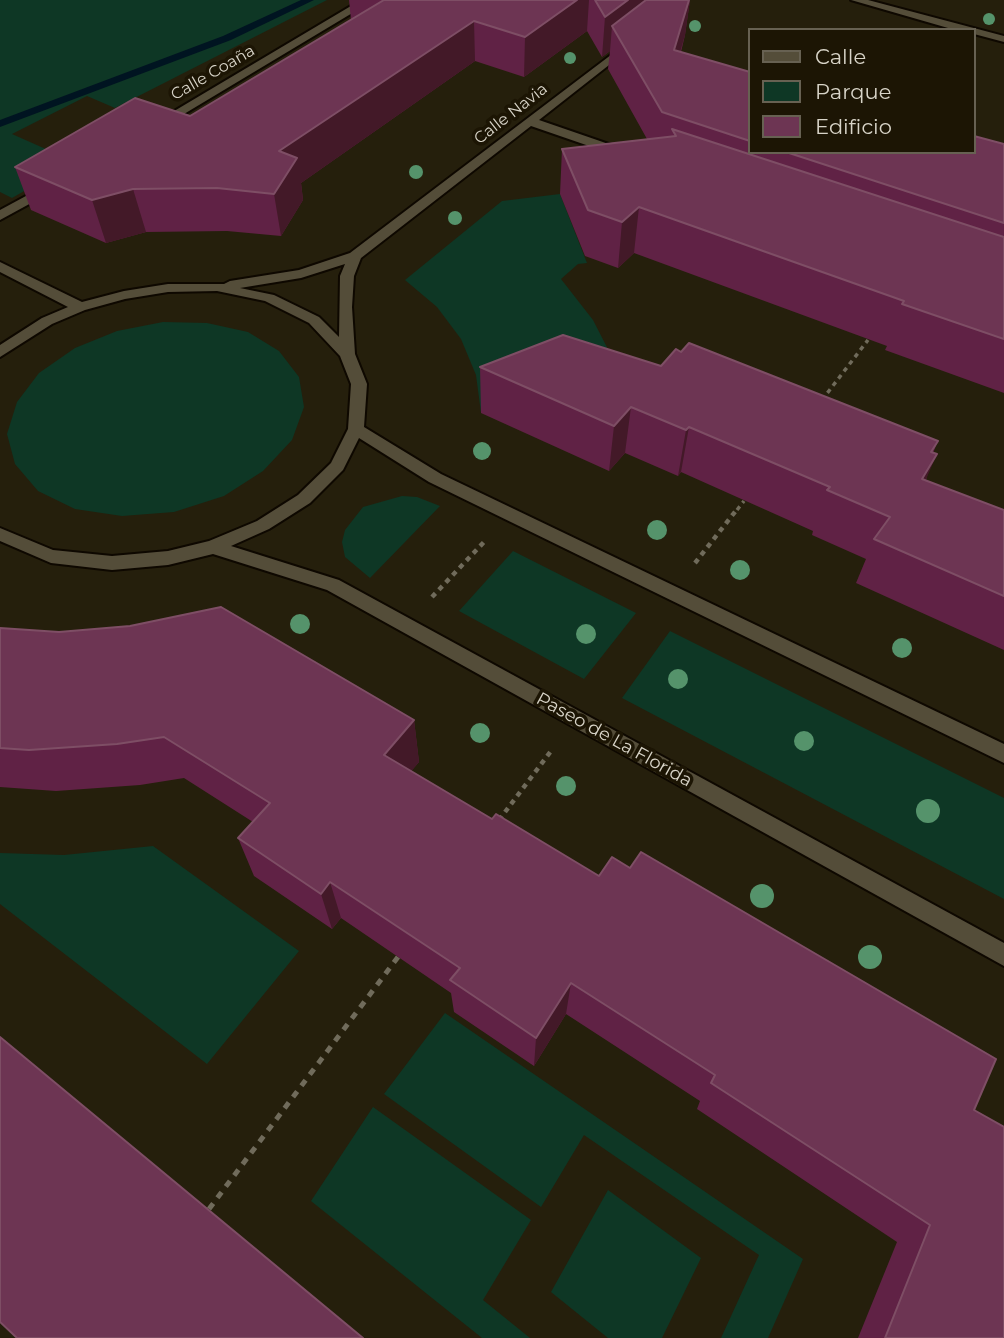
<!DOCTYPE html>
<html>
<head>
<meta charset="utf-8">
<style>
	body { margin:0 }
	#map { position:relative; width:1004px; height:1338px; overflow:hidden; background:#251f0c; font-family:Montserrat,sans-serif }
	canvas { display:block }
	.legend { position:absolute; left:748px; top:28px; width:228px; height:126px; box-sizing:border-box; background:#1c1504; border:2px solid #676152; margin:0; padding:9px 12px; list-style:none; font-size:21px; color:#d8d4c8 }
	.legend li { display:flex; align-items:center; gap:14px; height:35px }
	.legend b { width:35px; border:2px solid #676152 }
</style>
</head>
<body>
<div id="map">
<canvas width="1004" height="1338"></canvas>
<ul class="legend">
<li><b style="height:9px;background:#544d39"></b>Calle</li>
<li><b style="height:19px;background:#0e3725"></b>Parque</li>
<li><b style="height:19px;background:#6d3553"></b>Edificio</li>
</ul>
</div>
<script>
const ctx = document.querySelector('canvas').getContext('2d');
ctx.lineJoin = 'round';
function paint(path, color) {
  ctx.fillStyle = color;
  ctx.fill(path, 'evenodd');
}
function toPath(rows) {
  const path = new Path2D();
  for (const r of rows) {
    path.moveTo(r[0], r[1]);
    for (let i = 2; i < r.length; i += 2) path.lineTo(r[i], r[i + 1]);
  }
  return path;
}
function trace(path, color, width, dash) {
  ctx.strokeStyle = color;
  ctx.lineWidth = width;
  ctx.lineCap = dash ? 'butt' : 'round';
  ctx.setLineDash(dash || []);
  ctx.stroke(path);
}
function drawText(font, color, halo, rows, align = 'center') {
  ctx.font = font + ' Montserrat,sans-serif';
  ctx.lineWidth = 7;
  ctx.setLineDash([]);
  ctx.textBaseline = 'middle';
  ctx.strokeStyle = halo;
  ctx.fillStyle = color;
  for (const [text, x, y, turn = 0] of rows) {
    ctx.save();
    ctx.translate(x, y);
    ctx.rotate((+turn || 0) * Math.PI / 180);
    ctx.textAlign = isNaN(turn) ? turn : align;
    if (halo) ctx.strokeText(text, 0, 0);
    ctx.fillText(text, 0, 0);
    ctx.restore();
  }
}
const green = toPath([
	[0,0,327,0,115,108,87,96,12,134,75,162,12,198,0,192],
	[560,194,587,263,578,264,561,279,593,320,614,361,481,413,476,375,461,339,437,307,405,280,502,201],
	[163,322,207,323,248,332,279,351,299,377,304,407,292,440,263,471,224,496,174,512,122,516,75,509,38,491,15,464,7,434,17,402,39,373,75,348,117,331],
	[402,496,417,497,440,506,370,578,345,557,342,542,345,530,363,507],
	[513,551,636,613,584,679,459,611],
	[670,631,1004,798,1004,899,622,698],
	[153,846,299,951,207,1064,0,904,0,853,64,855],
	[445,1013,803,1259,768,1338,721,1338,759,1255,584,1135,541,1207,384,1094],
	[373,1107,531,1220,483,1300,530,1338,482,1338,311,1201],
	[608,1190,701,1258,662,1338,608,1338,551,1292]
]);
const stream = toPath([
	[301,0,314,0,231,40,0,127,0,120,223,36,301,0]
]);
const pathFar2 = toPath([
	[822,400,868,340],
	[737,510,744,501]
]);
const pathFar1 = toPath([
	[695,563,738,508],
	[432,597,484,542],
	[499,820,551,751]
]);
const path = toPath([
	[209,1209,398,957]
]);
const pedestrian = toPath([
	[361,0,374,0,159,129,149,126,361,0],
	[50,183,56,187,55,190,0,220,0,210,50,183]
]);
const minor = toPath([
	[851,0,868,0,1004,36,1004,42,974,34,974,30,955,30,851,0],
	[628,42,632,43,632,47,539,120,626,150,626,156,618,156,531,126,361,258,354,276,352,307,355,354,367,384,364,427,441,474,1004,744,1004,763,429,482,359,438,343,470,310,503,269,529,231,546,339,580,1004,943,1004,966,327,590,213,554,168,565,112,570,51,563,0,541,0,528,53,550,112,556,168,551,209,541,257,521,298,495,331,463,348,429,351,384,340,356,309,323,265,301,217,291,168,292,125,299,85,310,52,324,0,357,0,345,42,318,68,307,0,272,0,262,82,302,124,291,168,284,224,284,230,281,299,270,350,253,628,42],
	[345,264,340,276,339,337,319,317,274,295,240,288,301,278,345,264]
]);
const trees = [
	[989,19,6],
	[695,26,6],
	[570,58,6],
	[416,172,7],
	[455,218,7],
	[482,451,9],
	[657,530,10],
	[740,570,10],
	[300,624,10],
	[586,634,10],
	[902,648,10],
	[678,679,10],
	[480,733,10],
	[804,741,10],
	[566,786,10],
	[928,811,12],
	[762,896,12],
	[870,957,12]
];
const wall = toPath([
	[349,0,690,0,685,35,681,52,750,72,750,152,974,152,1004,144,1004,393,885,350,887,346,634,253,618,268,585,256,560,194,562,149,647,139,608,69,610,51,602,57,587,31,524,77,475,61,301,183,303,200,281,236,227,231,146,232,106,243,31,210,15,167,190,116,351,20],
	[661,366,938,441,933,453,926,480,1004,510,1004,650,856,583,866,559,812,535,813,531,681,472,678,476,625,453,609,471,481,413,480,367],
	[0,628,414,720,419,762,411,771,974,1110,1004,1338,858,1338,897,1242,697,1109,700,1101,566,1014,534,1066,454,1012,451,993,341,918,332,929,254,876,238,838,253,822,184,778,140,785,56,791,0,787]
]);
const shadedWall = toPath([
	[577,0,589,0,587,31,524,77,525,37],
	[628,0,668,0,612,26,610,51,602,57,605,17],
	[689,0,690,0,685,35,668,94,674,50],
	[474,21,475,61,301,183,303,200,281,236,274,194,279,151],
	[133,189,146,232,106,243,92,200],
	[639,207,634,253,618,268,622,222],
	[631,407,625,453,609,471,614,426],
	[689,427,681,472,678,476,686,430],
	[937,454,917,500,922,479],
	[414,720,419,762,391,796,384,755],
	[330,882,341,918,332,929,321,894],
	[571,983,566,1014,534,1066,536,1038]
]);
const building = toPath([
	[384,0,577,0,525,37,474,21,279,151,297,158,274,194,217,188,133,189,92,200,15,167,135,98,190,116,384,0],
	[595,0,628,0,605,17,595,0],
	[646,0,689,0,674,50,750,72,750,141,662,112,612,26,646,0],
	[672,129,1004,237,1004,339,902,304,904,301,639,207,622,222,588,210,562,149,676,136,672,129],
	[974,136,1004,144,1004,223,786,152,974,152,974,136],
	[563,335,661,366,676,349,681,352,689,343,938,441,931,452,937,454,922,479,1004,510,1004,596,874,539,890,517,827,490,830,487,689,427,686,430,631,407,614,426,480,367,563,335],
	[221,607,414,720,384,755,492,819,496,814,599,876,612,857,630,868,641,852,996,1059,974,1110,1004,1127,1004,1338,885,1338,930,1225,711,1083,715,1075,571,983,536,1038,450,980,460,968,330,882,321,894,238,838,270,803,164,737,117,744,29,750,0,748,0,628,59,632,130,626,221,607],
	[0,1037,363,1338,17,1338,0,1322,0,1037]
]);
const farStreetnames = [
	["Calle Coaña",213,73,-30],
	["Calle Navia",511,114,-38]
];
const streetNames = [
	["Paseo de La Florida",614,740,29]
];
paint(green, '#0e3725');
paint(stream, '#001421');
trace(pedestrian, '#0e0800', 4);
trace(minor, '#0e0800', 4);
trace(pathFar2, '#706b5b', 3.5, [4.5, 4.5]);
trace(pathFar1, '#706b5b', 4.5, [5, 5]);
trace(path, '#706b5b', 5, [7, 7]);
paint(pedestrian, '#544d39');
paint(minor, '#544d39');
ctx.fillStyle = '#55936b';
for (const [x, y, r] of trees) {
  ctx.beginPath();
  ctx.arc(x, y, r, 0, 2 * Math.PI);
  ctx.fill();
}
paint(wall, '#602245');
paint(shadedWall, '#431928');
paint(building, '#6d3553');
trace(building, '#7e4e65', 2);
drawText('16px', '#d8d4c8', '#1c1504', farStreetnames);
drawText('18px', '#d8d4c8', '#1c1504', streetNames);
</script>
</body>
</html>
